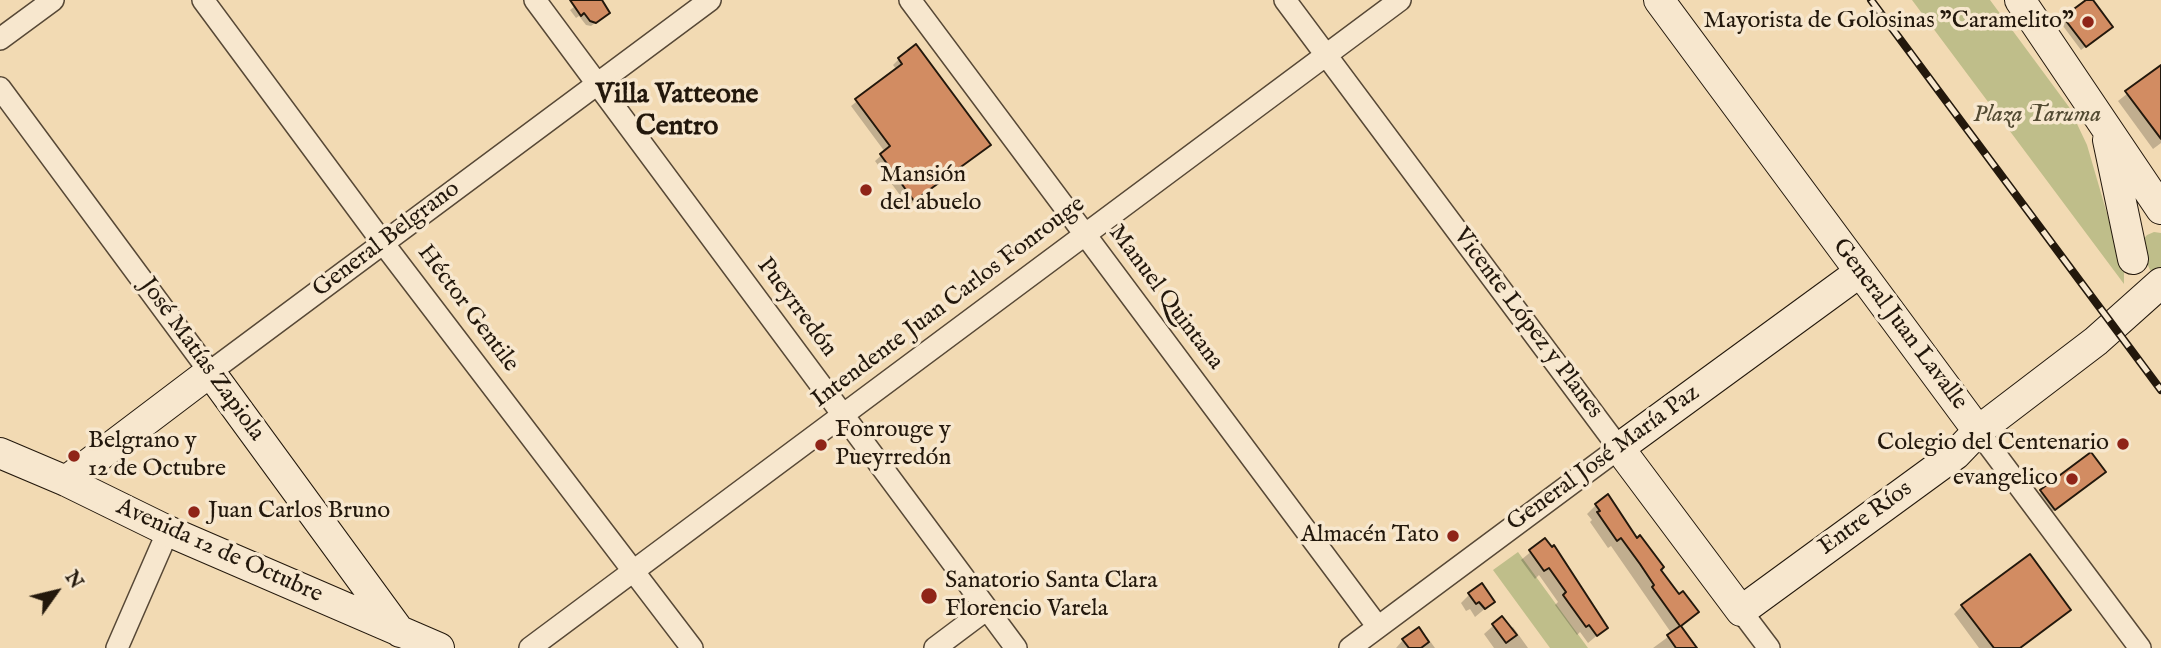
<!DOCTYPE html>
<html>
<head>
<meta charset="utf-8">
<style>
	body { margin:0 }
	#map { position:relative; width:2161px; height:648px; overflow:hidden; background:#f2dab3; font-family:"IM FELL English",serif }
	canvas { display:block }
	.north { position:absolute; left:21px; top:557px; width:70px; height:70px; -webkit-text-stroke:5px #f7e7ce; paint-order:stroke; rotate:56deg; font-size:19px; font-weight:700; line-height:28px; text-align:center; color:#23180c }
	.north::after { content:''; display:block; margin:auto; width:24px; height:32px; background:#23180c; clip-path:polygon(50% 0,100% 100%,50% 72%,0 100%) }
</style>
</head>
<body>
<div id="map">
<canvas width="2161" height="648"></canvas>
<div class="north">N</div>
</div>
<script>
const ctx = document.querySelector('canvas').getContext('2d');
ctx.lineJoin = 'round';
function paint(path, color) {
  ctx.fillStyle = color;
  ctx.fill(path, 'evenodd');
}
function toPath(rows) {
  const path = new Path2D();
  for (const r of rows) {
    path.moveTo(r[0], r[1]);
    for (let i = 2; i < r.length; i += 2) path.lineTo(r[i], r[i + 1]);
  }
  return path;
}
function trace(path, color, width, dash) {
  ctx.strokeStyle = color;
  ctx.lineWidth = width;
  ctx.lineCap = dash ? 'butt' : 'round';
  ctx.setLineDash(dash || []);
  ctx.stroke(path);
}
function drawText(font, color, halo, rows, align = 'center') {
  ctx.font = font + ' "IM FELL English",serif';
  ctx.lineWidth = 7;
  ctx.setLineDash([]);
  ctx.textBaseline = 'middle';
  ctx.strokeStyle = halo;
  ctx.fillStyle = color;
  for (const [text, x, y, turn = 0] of rows) {
    ctx.save();
    ctx.translate(x, y);
    ctx.rotate((+turn || 0) * Math.PI / 180);
    ctx.textAlign = isNaN(turn) ? turn : align;
    if (halo) ctx.strokeText(text, 0, 0);
    ctx.fillText(text, 0, 0);
    ctx.restore();
  }
}
const green = toPath([
	[1912,0,1990,0,2069,107,2087,145,2124,272,2124,284],
	[2154,232,2161,233,2161,271,2154,273,2150,270,2141,250,2142,241,2147,235],
	[1518,552,1588,648,1550,648,1493,570]
]);
const shadow = toPath([
	[583,0,598,0,604,17,591,26,586,25,579,16,576,18,570,10],
	[2089,0,2091,0,2107,31,2081,50,2060,22],
	[899,59,983,150,908,206,875,161,885,152,851,106,897,70,893,65],
	[2161,67,2161,143,2153,149,2118,101],
	[2097,478,2048,515,2035,498,2041,492],
	[1596,505,1659,571,1678,596,1697,612,1679,627,1688,648,1653,648,1672,634,1611,546,1608,548,1590,522,1592,520,1587,514],
	[1545,540,1606,628,1588,643,1580,632,1577,635,1555,605,1558,602,1539,575,1535,579,1521,560],
	[1469,595,1493,602,1475,617,1470,609,1466,611,1461,603],
	[1962,606,2069,610,2020,648,1979,648,1954,614],
	[1502,618,1510,629,1513,627,1528,648,1494,648,1484,634],
	[1427,637,1435,648,1396,648,1403,640]
]);
const building = toPath([
	[570,0,602,0,610,13,596,23,590,21,584,13,581,16,570,0],
	[2086,0,2093,0,2113,27,2086,47,2063,17,2086,0],
	[916,44,991,145,914,201,880,154,890,146,855,99,902,64,898,58,916,44],
	[2161,65,2161,139,2125,91,2161,65],
	[2091,452,2106,472,2055,510,2040,490,2091,452],
	[1608,494,1637,538,1640,535,1664,567,1661,570,1679,594,1683,591,1699,612,1681,626,1697,648,1676,648,1667,635,1680,626,1652,587,1654,585,1640,564,1621,538,1617,541,1597,512,1600,511,1595,504,1608,494],
	[1545,538,1552,547,1554,545,1608,628,1597,636,1589,625,1586,627,1563,595,1566,592,1549,568,1544,571,1529,550,1545,538],
	[2030,554,2071,610,2020,648,1994,648,1961,605,2030,554],
	[1482,583,1495,602,1485,609,1479,602,1476,604,1468,593,1482,583],
	[1502,616,1517,635,1506,643,1492,624,1502,616],
	[1419,627,1429,642,1421,648,1409,648,1402,639,1419,627]
]);
const street = toPath([
	[203,0,383,243,692,648],
	[535,0,1016,648],
	[910,0,1378,627],
	[1285,0,1619,448,1350,648],
	[0,39,53,0],
	[0,88,210,372,710,0],
	[1978,431,2140,648],
	[1741,611,1769,648],
	[117,648,168,531],
	[530,648,1400,0],
	[935,648,987,609]
]);
const secondary = toPath([
	[1659,0,1978,431],
	[2020,0,2161,209],
	[2108,140,2133,259],
	[1860,272,1619,448,1741,611,1956,454,1978,431,2096,341,2161,283],
	[0,453,66,481,168,531,439,648],
	[66,481,210,372,400,632]
]);
const rail = toPath([
	[1871,0,2161,390]
]);
const markers = [
	[2088,22,7,"#8f2418"],
	[866,190,7,"#8f2418"],
	[2123,444,7,"#8f2418"],
	[821,445,7,"#8f2418"],
	[74,456,7,"#8f2418"],
	[2072,479,7,"#8f2418"],
	[194,512,7,"#8f2418"],
	[1453,536,7,"#8f2418"],
	[929,596,9,"#8f2418"]
];
const poiNames = [
	["Mayorista de Golosinas \"Caramelito\"",2074,22,"right"],
	["Mansión",880,176],
	["del abuelo",880,204],
	["Fonrouge y",835,431],
	["Pueyrredón",835,459],
	["Belgrano y",88,442],
	["12 de Octubre",88,470],
	["Colegio del Centenario",2109,444,"right"],
	["evangelico",2058,479,"right"],
	["Juan Carlos Bruno",208,512],
	["Almacén Tato",1439,536,"right"],
	["Sanatorio Santa Clara",945,582],
	["Florencio Varela",945,610]
];
const parkNames = [
	["Plaza Taruma",2037,116]
];
const streetNames = [
	["General Belgrano",387,240,-37],
	["Manuel Quintana",1165,298,53],
	["Intendente Juan Carlos Fonrouge",949,303,-37],
	["Pueyrredón",796,308,53],
	["Héctor Gentile",467,309,53],
	["Vicente López y Planes",1527,324,53],
	["General Juan Lavalle",1899,325,53],
	["José Matías Zapiola",201,360,54],
	["General José María Paz",1604,459,-36],
	["Entre Ríos",1866,519,-36],
	["Avenida 12 de Octubre",219,552,24]
];
const quarterNames = [
	["Villa Vatteone",677,96],
	["Centro",677,128]
];
paint(green, '#bfbe8a');
paint(shadow, '#0003');
paint(building, '#d28c62');
trace(building, '#23180c', 2);
trace(street, '#574836', 24);
trace(secondary, '#23180c', 32);
trace(street, '#f7e7ce', 21);
trace(secondary, '#f7e7ce', 30);
trace(rail, '#23180c', 8);
trace(rail, '#f7e7ce', 5, [16]);
for (const [x, y, r, color] of markers) {
  const dot = new Path2D();
  dot.arc(x, y, r, 0, 2 * Math.PI);
  ctx.fillStyle = color;
  ctx.fill(dot);
  trace(dot, '#f7e7ce', 2.5);
}
drawText('24px', '#23180c', '#f7e7ce', poiNames, 'left');
drawText('italic 24px', '#524a32', '#f7e7ce', parkNames);
drawText('24px', '#23180c', '#f7e7ce', streetNames);
drawText('bold 28px', '#23180c', '#f7e7ce', quarterNames);
</script>
</body>
</html>
